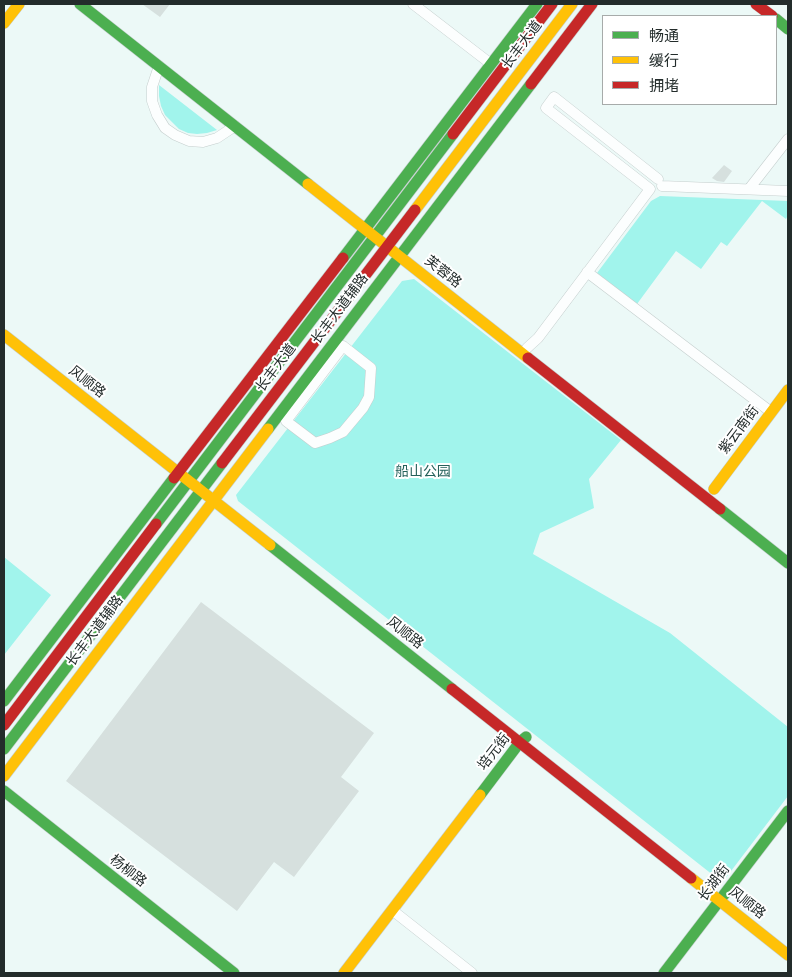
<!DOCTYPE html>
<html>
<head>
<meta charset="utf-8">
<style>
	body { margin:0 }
	#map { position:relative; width:792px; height:977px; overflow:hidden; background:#ecf9f7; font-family:"Work Sans","Noto Sans SC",sans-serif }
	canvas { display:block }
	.frame { position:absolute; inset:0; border:5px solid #232c2b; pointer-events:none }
	.legend { position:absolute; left:602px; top:15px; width:175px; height:90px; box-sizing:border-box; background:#fff; border:1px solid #a7abaa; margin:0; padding:6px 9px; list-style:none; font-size:15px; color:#232c2b }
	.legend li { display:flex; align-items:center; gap:10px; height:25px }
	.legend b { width:25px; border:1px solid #a7abaa }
</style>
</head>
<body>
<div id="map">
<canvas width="792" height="977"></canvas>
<div class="frame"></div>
<ul class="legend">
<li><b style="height:6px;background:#4caf50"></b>畅通</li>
<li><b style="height:6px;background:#ffc107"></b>缓行</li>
<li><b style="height:6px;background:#c62828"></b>拥堵</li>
</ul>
</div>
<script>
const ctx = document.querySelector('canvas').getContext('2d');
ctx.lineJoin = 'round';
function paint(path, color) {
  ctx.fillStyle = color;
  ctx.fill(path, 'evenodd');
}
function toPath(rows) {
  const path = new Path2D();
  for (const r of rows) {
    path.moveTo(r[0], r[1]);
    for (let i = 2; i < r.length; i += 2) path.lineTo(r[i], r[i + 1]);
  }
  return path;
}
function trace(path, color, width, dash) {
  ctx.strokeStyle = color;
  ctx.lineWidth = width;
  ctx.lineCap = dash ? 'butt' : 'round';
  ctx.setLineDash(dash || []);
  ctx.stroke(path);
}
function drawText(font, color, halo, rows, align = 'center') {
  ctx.font = font + ' "Work Sans","Noto Sans SC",sans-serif';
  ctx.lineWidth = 4;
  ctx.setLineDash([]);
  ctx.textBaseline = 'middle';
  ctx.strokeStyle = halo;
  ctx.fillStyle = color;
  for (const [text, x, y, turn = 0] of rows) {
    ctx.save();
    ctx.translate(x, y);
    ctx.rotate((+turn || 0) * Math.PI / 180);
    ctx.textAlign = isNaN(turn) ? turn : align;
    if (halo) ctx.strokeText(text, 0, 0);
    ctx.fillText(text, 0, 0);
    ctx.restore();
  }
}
const green = toPath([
	[159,85,217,130,207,133,197,134,188,133,179,129,165,115,161,106,159,96],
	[660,196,788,201,788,215,786,219,762,201,727,246,721,242,701,269,676,251,637,304,597,273,651,201],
	[414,279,621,440,589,479,594,508,540,533,533,554,670,633,788,727,788,796,725,879,718,879,238,501,236,495,402,281],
	[4,557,51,595,4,655]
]);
const building = toPath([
	[142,4,170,4,160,17],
	[724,165,732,171,724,182,717,181,712,178],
	[201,602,374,733,341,777,359,791,294,877,274,862,237,911,66,781]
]);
const street = toPath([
	[413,4,491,64],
	[159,66,152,87,152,101,157,115,165,128,175,135,189,141,203,142,217,138,235,126],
	[662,186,788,191],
	[749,189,788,139],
	[587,272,771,412],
	[343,346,371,368,369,397,363,408,343,432,330,438,315,443,286,421,343,346],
	[527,348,538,338,650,189,546,108,554,97,658,179],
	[392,910,472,973]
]);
const fast = toPath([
	[80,4,308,184],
	[776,19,788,29],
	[343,258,537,4],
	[268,429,531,84],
	[720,509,788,563],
	[156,524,453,134],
	[270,545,452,689],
	[4,701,174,478],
	[4,749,222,463],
	[4,791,234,973],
	[480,795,520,742,526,737],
	[664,973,788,811]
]);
const slow = toPath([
	[4,23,19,4],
	[308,184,528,358],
	[415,210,572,4],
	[4,335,270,545],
	[714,489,788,390],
	[4,776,268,429],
	[691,878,788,955],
	[344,973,480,795]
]);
const jam = toPath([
	[756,4,772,16],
	[531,84,592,4],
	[453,134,552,4],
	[528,358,720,509],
	[222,463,415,210],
	[174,478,343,258],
	[452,689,691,878],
	[4,725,156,524]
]);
const streetNames = [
	["长丰大道",522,45,-53],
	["芙蓉路",443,272,38],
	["长丰大道辅路",340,309,-53],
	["长丰大道",276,368,-53],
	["风顺路",87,382,38],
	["紫云南街",739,430,-53],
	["长丰大道辅路",95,631,-53],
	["风顺路",405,633,38],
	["培元街",494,752,-52],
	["杨柳路",128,871,38],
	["长湖街",714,883,-53],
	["风顺路",747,903,38]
];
const parkNames = [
	["船山公园",423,472]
];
paint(green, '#a1f4ec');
paint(building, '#d6e0de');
trace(street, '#c4cecd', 11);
trace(fast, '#c4cecd', 12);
trace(slow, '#c4cecd', 12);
trace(jam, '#c4cecd', 12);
trace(street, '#fcfefe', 10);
trace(fast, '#4caf50', 11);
trace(slow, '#ffc107', 11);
trace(jam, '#c62828', 11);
drawText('14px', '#232c2b', '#fff', streetNames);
drawText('14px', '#25615b', '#fff', parkNames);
</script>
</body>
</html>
